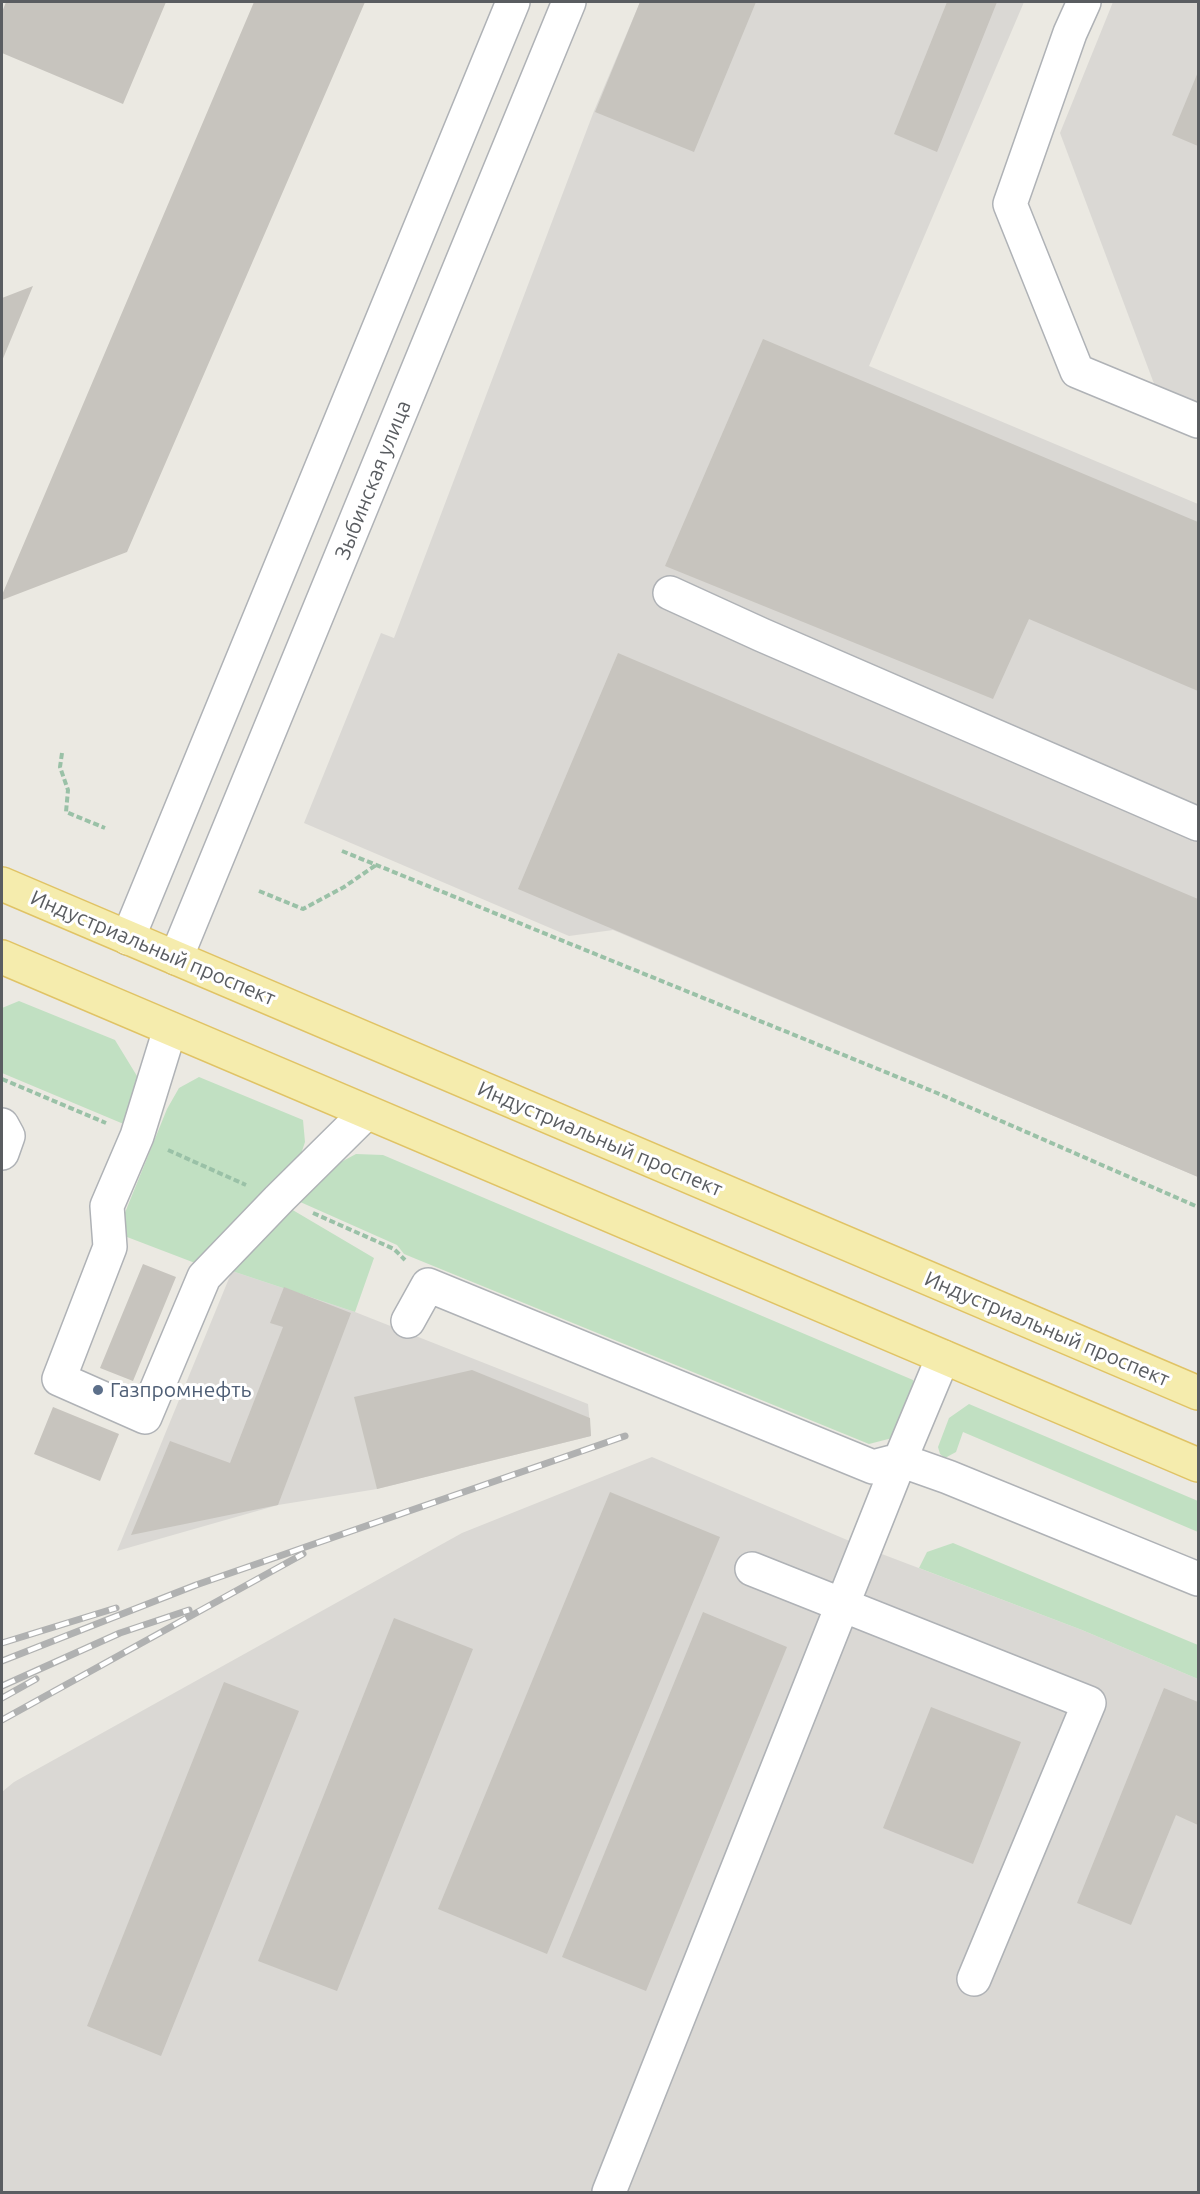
<!DOCTYPE html>
<html>
<head>
<meta charset="utf-8">
<style>
	body { margin:0 }
	#map { position:relative; width:1200px; height:2194px; overflow:hidden; background:#ebe9e2; font-family:Ubuntu,sans-serif }
	canvas { display:block }
	.frame { position:absolute; inset:0; border:3px solid #5a5d61; pointer-events:none }
</style>
</head>
<body>
<div id="map">
<canvas width="1200" height="2194"></canvas>
<div class="frame"></div>
</div>
<script>
const ctx = document.querySelector('canvas').getContext('2d');
ctx.lineJoin = 'round';
function paint(path, color) {
  ctx.fillStyle = color;
  ctx.fill(path, 'evenodd');
}
function toPath(rows) {
  const path = new Path2D();
  for (const r of rows) {
    path.moveTo(r[0], r[1]);
    for (let i = 2; i < r.length; i += 2) path.lineTo(r[i], r[i + 1]);
  }
  return path;
}
function trace(path, color, width, dash) {
  ctx.strokeStyle = color;
  ctx.lineWidth = width;
  ctx.lineCap = dash ? 'butt' : 'round';
  ctx.setLineDash(dash || []);
  ctx.stroke(path);
}
function drawText(font, color, halo, rows, align = 'center') {
  ctx.font = font + ' Ubuntu,sans-serif';
  ctx.lineWidth = 6;
  ctx.setLineDash([]);
  ctx.textBaseline = 'middle';
  ctx.strokeStyle = halo;
  ctx.fillStyle = color;
  for (const [text, x, y, turn = 0] of rows) {
    ctx.save();
    ctx.translate(x, y);
    ctx.rotate((+turn || 0) * Math.PI / 180);
    ctx.textAlign = isNaN(turn) ? turn : align;
    if (halo) ctx.strokeText(text, 0, 0);
    ctx.fillText(text, 0, 0);
    ctx.restore();
  }
}
const industrial = toPath([
	[640,2,1024,2,869,366,1198,504,1198,1177,613,930,569,936,304,823,381,633,394,638,594,111],
	[1113,2,1198,2,1198,407,1156,389,1060,133],
	[232,1271,355,1312,588,1404,591,1436,377,1489,278,1505,117,1551],
	[652,1457,866,1548,1082,1630,1198,1679,1198,2192,2,2192,2,1792,14,1782,462,1533]
]);
const green = toPath([
	[19,1001,115,1040,137,1076,139,1092,126,1125,2,1073,2,1008],
	[199,1077,303,1120,305,1142,301,1154,195,1263,127,1237,122,1220,167,1109,179,1088],
	[356,1154,383,1155,913,1380,915,1389,900,1436,869,1444,404,1254,397,1245,298,1201,328,1169],
	[291,1209,374,1258,355,1312,232,1271],
	[969,1404,1198,1501,1198,1532,963,1432,956,1452,945,1458,940,1454,938,1447,949,1418],
	[953,1543,1198,1645,1198,1679,1082,1630,919,1568,927,1552]
]);
const building = toPath([
	[6,2,166,2,123,104,2,53,2,12],
	[254,2,365,2,127,552,2,600,2,595],
	[640,2,756,2,694,152,595,112],
	[947,2,997,2,937,152,894,134],
	[1198,72,1198,146,1172,135],
	[33,286,2,361,2,298],
	[763,339,1198,522,1198,691,1029,619,993,699,665,566],
	[618,653,1198,899,1198,1177,518,889],
	[143,1264,176,1277,133,1381,100,1368],
	[284,1287,351,1313,278,1505,131,1535,170,1441,230,1463,283,1327,270,1323],
	[472,1370,590,1418,591,1436,377,1489,354,1397],
	[53,1407,119,1434,100,1481,34,1454],
	[610,1492,720,1537,547,1954,438,1909],
	[703,1612,787,1647,646,1991,562,1957],
	[394,1618,473,1649,337,1991,258,1961],
	[224,1682,299,1711,161,2056,87,2026],
	[1164,1688,1198,1702,1198,1825,1176,1815,1131,1925,1077,1903],
	[931,1707,1021,1742,973,1864,883,1828]
]);
const path = toPath([
	[62,753,60,767,68,790,66,812,105,828],
	[342,851,937,1093,1198,1207],
	[259,891,303,909,344,887,376,865],
	[2,1079,106,1123],
	[168,1150,246,1185],
	[313,1213,394,1249,405,1260]
]);
const minor = toPath([
	[1084,2,1070,33,1010,204,1077,371,1198,421],
	[670,593,762,635,1198,824],
	[128,938,513,2],
	[176,958,569,2],
	[170,1029,137,1136,107,1206,110,1247,59,1379,145,1417,204,1277,279,1199,366,1113],
	[2,1125,8,1136,2,1153],
	[408,1321,428,1285,873,1467,900,1460,948,1477,1198,1579],
	[752,1569,1089,1703,974,1979],
	[609,2192,900,1460,943,1357]
]);
const major = toPath([
	[2,884,1198,1393],
	[2,957,1198,1465]
]);
const rail = toPath([
	[2,1643,116,1608],
	[2,1661,196,1585,625,1436],
	[2,1686,120,1633,189,1610],
	[2,1698,36,1679],
	[2,1720,303,1554]
]);
const markers = [
	[98,1390,6,"#5c6f8a"]
];
const streetNames = [
	["Зыбинская улица",373,480,-68],
	["Индустриальный проспект",153,948,23],
	["Индустриальный проспект",600,1139,23],
	["Индустриальный проспект",1047,1329,23]
];
const serviceNames = [
	["Газпромнефть",110,1390]
];
paint(industrial, '#dad8d4');
paint(green, '#c1e0c2');
paint(building, '#c7c4be');
trace(minor, '#afb2b6', 36);
trace(major, '#e0c365', 36);
trace(path, '#9ac1a7', 4, [6, 3]);
trace(minor, '#fff', 33);
trace(major, '#f5ecad', 33);
trace(rail, '#b0b1b1', 7);
trace(rail, '#fff', 4.5, [14]);
for (const [x, y, r, color] of markers) {
  const dot = new Path2D();
  dot.arc(x, y, r, 0, 2 * Math.PI);
  ctx.fillStyle = color;
  ctx.fill(dot);
  trace(dot, '#fff', 2);
}
drawText('21px', '#5a5d61', '#fff', streetNames);
drawText('21px', '#4e5e75', '#fff', serviceNames, 'left');
</script>
</body>
</html>
